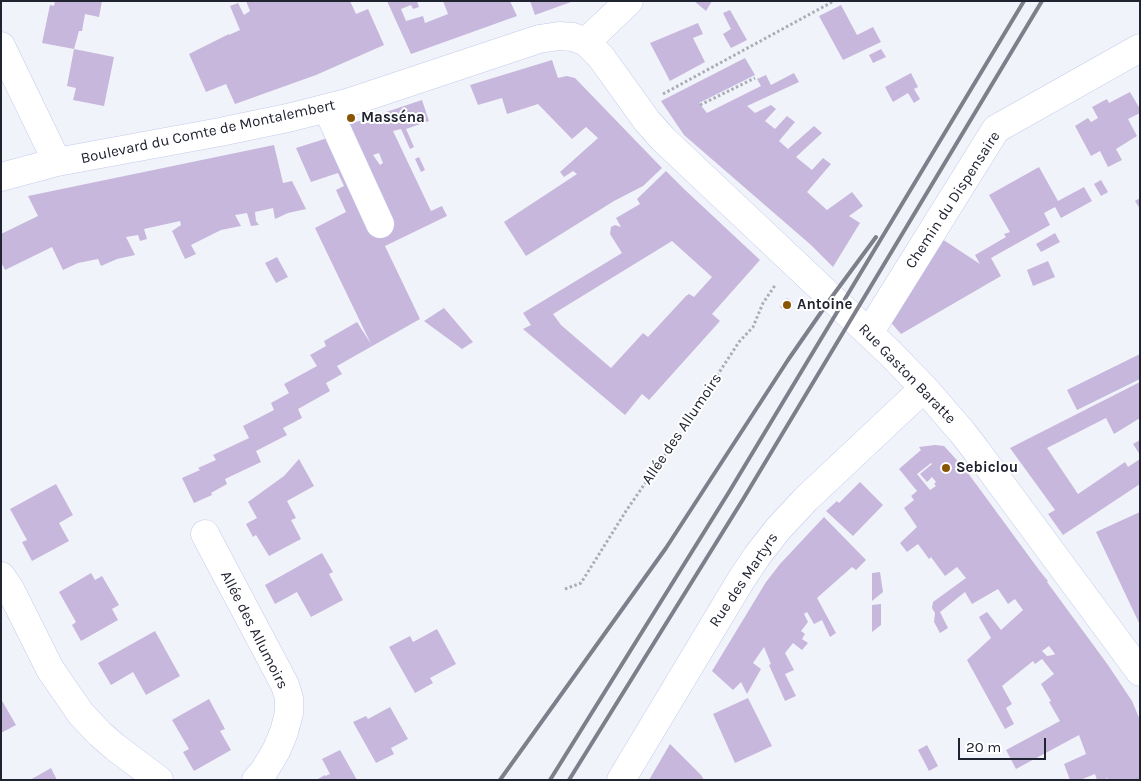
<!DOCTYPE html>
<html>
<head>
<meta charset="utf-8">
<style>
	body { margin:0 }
	#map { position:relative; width:1141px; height:781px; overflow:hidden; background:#f1f3fa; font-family:Karla,sans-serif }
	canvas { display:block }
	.frame { position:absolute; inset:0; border:2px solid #202330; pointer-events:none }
	.scale { position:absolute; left:958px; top:738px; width:88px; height:22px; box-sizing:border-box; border:2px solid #202330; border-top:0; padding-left:6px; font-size:15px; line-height:18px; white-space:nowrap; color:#202330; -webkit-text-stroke:4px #fff; paint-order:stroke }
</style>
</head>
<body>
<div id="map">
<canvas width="1141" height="781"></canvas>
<div class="frame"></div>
<div class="scale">20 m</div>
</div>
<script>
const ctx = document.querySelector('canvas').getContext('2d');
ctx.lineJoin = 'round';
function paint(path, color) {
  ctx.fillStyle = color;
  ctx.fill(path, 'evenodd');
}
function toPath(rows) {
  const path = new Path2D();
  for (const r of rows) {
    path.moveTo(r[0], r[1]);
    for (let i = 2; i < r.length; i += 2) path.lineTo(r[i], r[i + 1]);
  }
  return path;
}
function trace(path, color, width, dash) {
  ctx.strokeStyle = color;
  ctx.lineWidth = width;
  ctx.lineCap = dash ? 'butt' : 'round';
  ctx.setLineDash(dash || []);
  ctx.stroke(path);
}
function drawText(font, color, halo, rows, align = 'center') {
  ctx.font = font + ' Karla,sans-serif';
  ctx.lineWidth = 4;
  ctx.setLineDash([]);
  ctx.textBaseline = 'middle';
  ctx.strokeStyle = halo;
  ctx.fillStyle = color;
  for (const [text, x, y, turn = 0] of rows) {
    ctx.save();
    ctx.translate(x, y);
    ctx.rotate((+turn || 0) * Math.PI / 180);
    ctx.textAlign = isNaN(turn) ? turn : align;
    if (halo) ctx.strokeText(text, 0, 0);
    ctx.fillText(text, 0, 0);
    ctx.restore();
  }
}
const building = toPath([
	[55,1,102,1,99,17,85,14,82,31,79,31,74,49,42,43,50,5,54,6],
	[246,1,350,1,356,14,368,9,384,45,316,75,235,104,226,84,206,92,189,54,229,34,229,35,240,30,230,6,238,3,244,15,250,11],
	[387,1,417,1,419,7,413,9,411,5,401,9,406,21,423,16,425,23,448,14,443,1,510,1,517,16,411,54],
	[530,1,571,1,571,2,535,15],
	[694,1,712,1,706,11],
	[841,5,857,35,873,27,881,42,843,60,819,16],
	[730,10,747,40,731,48,723,34,731,29,723,13],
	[698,23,703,34,693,38,705,62,670,81,650,43],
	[74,49,114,57,104,106,73,100,76,88,67,86],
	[881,49,886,57,873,63,869,55],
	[745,58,755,75,699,103,707,113,761,86,757,79,766,75,771,85,794,73,799,82,747,106,755,113,771,105,776,109,765,121,775,129,787,116,795,122,779,141,788,149,814,126,822,133,796,157,812,170,823,158,831,164,807,192,827,210,852,192,863,206,849,216,860,223,833,267,811,245,684,135,661,101],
	[552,60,558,78,567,76,575,78,662,168,643,186,614,201,526,256,504,222,577,174,573,171,564,177,560,172,598,138,586,127,572,139,538,104,507,114,502,98,478,105,470,85],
	[911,73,918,87,914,89,920,99,914,103,908,93,893,102,885,87],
	[1130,92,1140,109,1140,113,1128,119,1137,136,1116,149,1122,160,1108,167,1100,151,1091,156,1075,126,1088,118,1091,122,1098,118,1092,107,1107,99,1109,103],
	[422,100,429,121,406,129,414,147,410,149,401,129,393,131,431,211,442,206,447,216,385,246,420,319,337,366,342,374,326,383,330,391,298,409,302,418,283,428,287,435,256,451,261,462,225,479,227,484,211,493,212,495,194,503,182,478,200,470,198,468,216,460,213,455,249,438,243,426,274,410,271,403,289,393,284,384,317,366,310,355,326,346,324,341,357,322,371,344,315,228,346,212,336,190,344,186,338,173,311,182,296,148,334,136,347,125],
	[379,153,383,163,380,165,373,155],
	[274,145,283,183,292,181,306,209,288,213,275,219,273,208,255,212,256,221,259,225,251,226,247,213,235,215,241,226,221,230,191,245,196,254,185,259,172,231,181,225,180,221,144,229,147,239,140,241,138,235,126,237,135,255,117,259,101,266,98,259,78,263,63,270,52,247,5,270,1,262,1,234,38,216,28,196],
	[419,157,425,170,421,172,415,159],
	[1039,167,1058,201,1084,187,1092,201,1061,218,1055,207,1044,213,1050,225,991,258,1001,276,901,334,886,317,939,237,980,264,975,255,1006,237,1004,234,1010,232,989,195],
	[666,171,684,189,760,260,712,314,720,321,649,400,642,394,625,415,523,329,531,325,523,313,622,253,610,234,611,227,615,225,621,227,616,218,640,204,637,199],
	[672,241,712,277,694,297,689,294,686,296,648,337,643,333,611,368,561,325,553,314],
	[1101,180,1108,192,1101,196,1094,184],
	[1140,198,1140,209,1135,201],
	[1055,233,1060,242,1041,252,1036,244],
	[277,257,288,277,276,283,265,263],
	[1048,261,1055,277,1033,286,1027,270],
	[787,298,793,302,785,311,780,307],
	[444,308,473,342,462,349,424,321],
	[1140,354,1140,379,1077,410,1067,390],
	[1140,382,1140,418,1114,434,1106,418,1047,448,1078,494,1125,462,1128,467,1140,459,1140,484,1063,535,1048,514,1055,510,1010,448],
	[1140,440,1140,455,1133,444],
	[935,445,944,446,965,469,1039,570,1048,581,1047,582,1108,665,1132,701,1140,720,1140,780,1108,780,1107,778,1104,780,1097,780,1095,774,1080,780,1070,780,1064,764,1086,754,1079,735,1016,769,1006,750,1060,721,1049,702,1051,701,1041,684,1054,674,1042,659,1035,664,1033,661,1002,686,1012,704,1006,708,1014,724,1005,729,967,660,991,638,979,617,987,612,1001,630,1023,610,1015,599,1008,604,998,589,972,604,965,592,940,612,948,628,940,633,934,622,935,613,932,608,933,602,966,578,957,567,945,576,931,557,929,559,918,544,907,552,900,543,917,527,904,508,914,500,911,496,917,491,899,469,921,450,919,447],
	[931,463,932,464,920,474,927,482,932,477,936,482,934,484,936,486,930,490,917,474],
	[1049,646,1055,654,1053,655,1047,656,1042,651],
	[299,459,314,486,287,501,296,518,291,520,301,539,269,556,256,535,253,537,246,524,257,518,248,502,284,476],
	[860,482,883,505,853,536,826,511,837,501,839,503],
	[56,484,73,515,59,523,69,541,32,561,22,542,27,540,10,509],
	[1140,512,1140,625,1096,532],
	[824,517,866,560,856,570,852,567,817,598,836,633,830,637,822,620,814,624,807,612,804,614,808,622,801,631,805,634,802,639,808,643,802,650,793,643,785,653,794,670,785,674,796,696,785,701,769,665,771,664,764,647,753,663,761,669,747,694,741,682,733,690,712,671,766,582,780,564],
	[322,553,333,572,329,574,343,600,311,617,297,592,275,604,265,585],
	[880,572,883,592,872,601,872,573],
	[91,573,95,580,102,576,119,605,112,609,118,620,81,641,72,625,76,622,59,592],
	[881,604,881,625,872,632,872,605],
	[437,629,456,664,430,678,433,683,415,693,389,647,410,636,413,642],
	[155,631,180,676,146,695,133,672,111,685,98,663],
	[748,698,772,746,735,763,713,714],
	[1,699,16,725,1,733],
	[209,699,225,729,220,731,231,750,194,771,183,752,189,749,172,720],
	[390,707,408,739,391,748,394,754,376,763,353,722,366,716,368,719],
	[670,744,701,775,704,780,649,780],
	[927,745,938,766,929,771,918,750],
	[340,750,357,780,316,780,325,775,325,776,330,774,322,759],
	[51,768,57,780,30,780]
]);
const path = toPath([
	[663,94,834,1],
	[700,105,755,78],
	[565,589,581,583,626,511,675,440,739,342,753,327,763,303,776,284]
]);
const minor = toPath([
	[586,42,629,1],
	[1,46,57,162],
	[327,108,380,224],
	[1,177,57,162,220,132,292,117,350,102,539,39,559,36,573,37,586,42,601,57,647,121,663,139,891,354,924,388,962,432,976,450,1140,672],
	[869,333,996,129,1140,48],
	[205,534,285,685,289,698,289,713,284,732,276,751,264,771,256,780],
	[1,576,10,589,50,669,81,714,100,734,115,747,159,780],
	[621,780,741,580,757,556,778,529,806,499,924,388]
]);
const rail = toPath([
	[500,780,666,548,788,360,831,298,876,237],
	[550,780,729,492,1024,1],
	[569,780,742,501,1042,1]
]);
const markers = [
	[351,118,5,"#8a5503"],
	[787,305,5,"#8a5503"],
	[946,468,5,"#8a5503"]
];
const poiNames = [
	["Masséna",361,118],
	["Antoine",797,305],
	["Sebiclou",956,468]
];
const streetNames = [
	["Boulevard du Comte de Montalembert",208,132,-12],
	["Chemin du Dispensaire",953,200,-57],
	["Rue Gaston Baratte",907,374,46],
	["Allée des Allumoirs",682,429,-56],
	["Rue des Martyrs",744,580,-56],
	["Allée des Allumoirs",254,630,63]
];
paint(building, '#c7b7dc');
trace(minor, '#c2caec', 29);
trace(path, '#abadb6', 3, [2.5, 2.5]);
trace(minor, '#fff', 28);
trace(rail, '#7d7f8a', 4);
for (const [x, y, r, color] of markers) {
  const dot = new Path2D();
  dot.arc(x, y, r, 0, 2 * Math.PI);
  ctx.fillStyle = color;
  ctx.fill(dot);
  trace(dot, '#fff', 2);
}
drawText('bold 15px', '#202330', '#fff', poiNames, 'left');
drawText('15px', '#202330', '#fff', streetNames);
</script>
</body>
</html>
